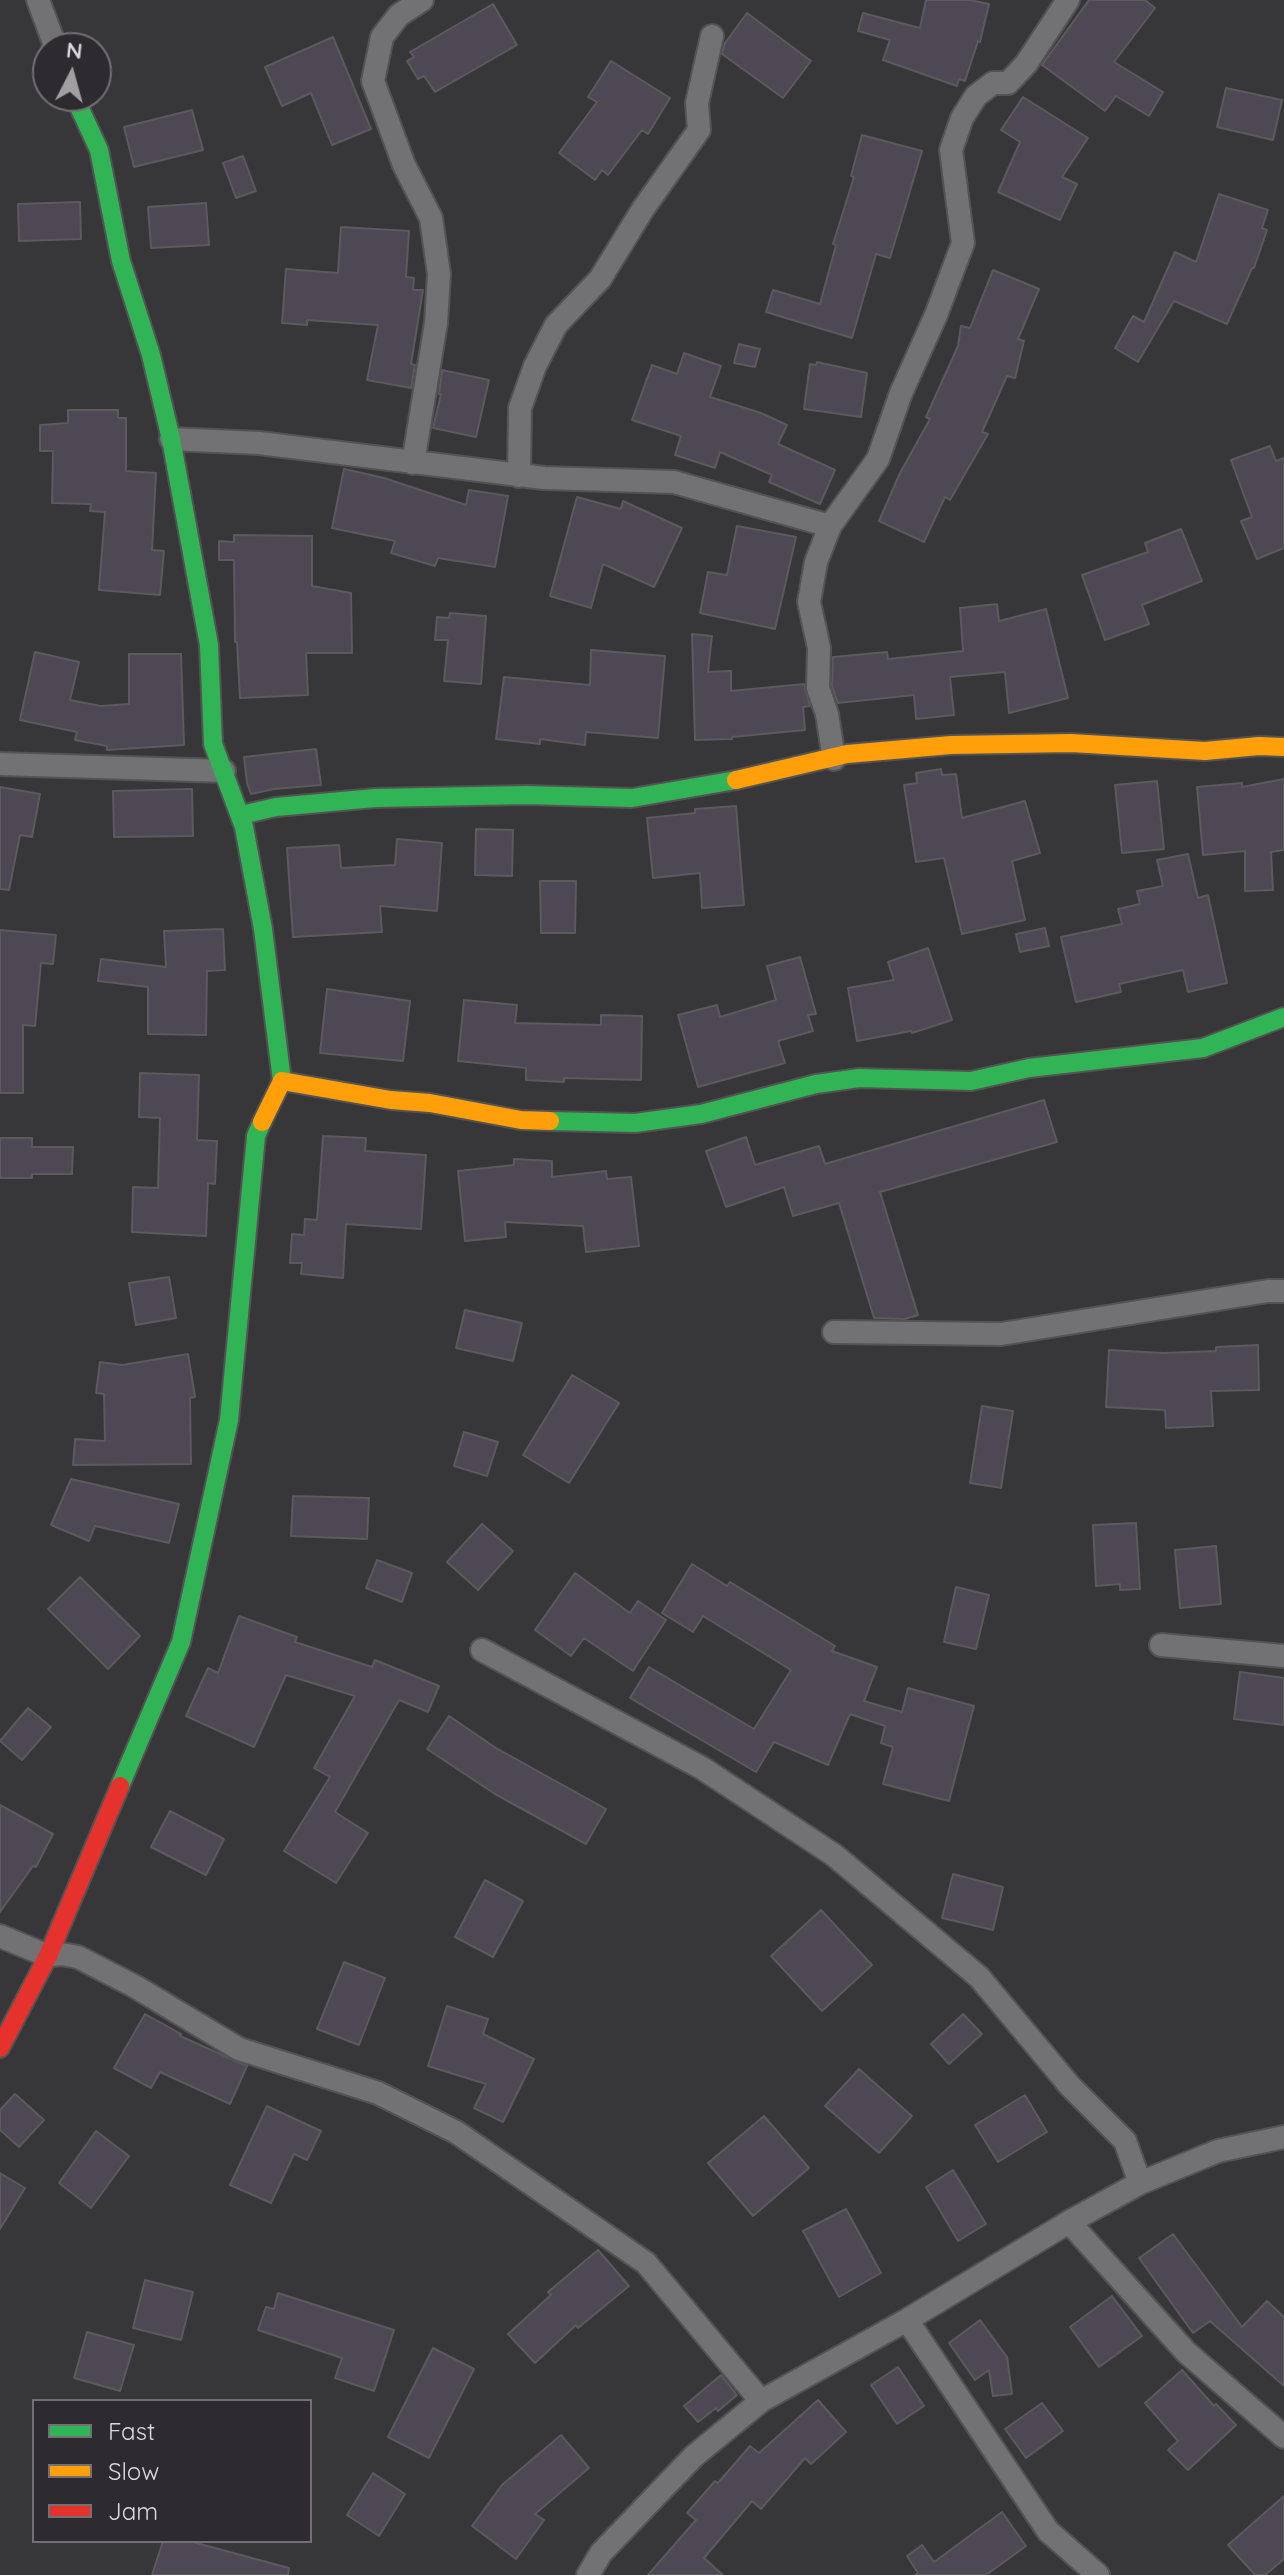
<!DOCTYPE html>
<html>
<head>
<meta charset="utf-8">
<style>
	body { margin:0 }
	#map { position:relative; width:1284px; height:2575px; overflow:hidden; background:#373638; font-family:Quicksand,sans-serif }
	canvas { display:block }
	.legend { position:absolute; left:32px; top:2399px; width:280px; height:144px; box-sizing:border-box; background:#2d2b2f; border:2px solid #727074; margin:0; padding:10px 14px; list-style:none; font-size:24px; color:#dad8db }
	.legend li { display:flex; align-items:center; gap:16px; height:40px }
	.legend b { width:40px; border:2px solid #727074 }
	.north { position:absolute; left:32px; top:32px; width:80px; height:80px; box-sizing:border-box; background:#2d2b2f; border:2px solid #727074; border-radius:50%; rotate:6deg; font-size:22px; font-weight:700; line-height:32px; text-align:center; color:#dad8db }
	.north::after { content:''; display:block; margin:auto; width:28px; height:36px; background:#a19fa2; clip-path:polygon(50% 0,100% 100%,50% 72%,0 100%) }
</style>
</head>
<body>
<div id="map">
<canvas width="1284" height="2575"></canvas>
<ul class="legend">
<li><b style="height:10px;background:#30b455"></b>Fast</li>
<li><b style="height:10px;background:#ff9f0a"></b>Slow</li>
<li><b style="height:10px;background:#e5322d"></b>Jam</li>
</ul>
<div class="north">N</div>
</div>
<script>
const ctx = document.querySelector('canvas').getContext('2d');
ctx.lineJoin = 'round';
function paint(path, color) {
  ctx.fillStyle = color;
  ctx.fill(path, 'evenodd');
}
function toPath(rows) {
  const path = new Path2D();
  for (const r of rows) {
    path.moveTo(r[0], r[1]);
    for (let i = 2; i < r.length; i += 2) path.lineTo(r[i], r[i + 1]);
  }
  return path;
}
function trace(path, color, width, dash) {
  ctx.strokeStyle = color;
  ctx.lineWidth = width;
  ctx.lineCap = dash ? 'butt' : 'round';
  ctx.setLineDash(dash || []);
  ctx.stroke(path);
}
const building = toPath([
	[926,0,970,0,989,4,980,42,978,41,965,81,959,79,957,86,883,60,890,40,858,31,863,13,920,28,926,0],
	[1089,0,1145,0,1155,8,1114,62,1163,92,1149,116,1116,96,1105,111,1042,65,1089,0],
	[493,4,517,45,435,92,424,76,418,79,407,61,414,57,410,52,493,4],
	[747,13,811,61,783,98,722,54,725,43,747,13],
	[333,37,371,129,332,145,311,93,282,106,265,67,333,37],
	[611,61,670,98,648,134,642,130,608,175,602,170,595,180,559,153,597,102,588,97,611,61],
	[1226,88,1282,100,1273,140,1217,127,1226,88],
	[1023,97,1088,138,1062,177,1077,184,1060,220,998,192,1020,142,1001,130,1023,97],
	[192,110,203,150,134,167,124,127,192,110],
	[862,135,922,151,890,258,876,254,852,338,766,312,773,290,820,304,836,245,833,244,854,177,851,176,862,135],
	[243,156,256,191,236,198,223,163,243,156],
	[1219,194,1268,210,1262,228,1267,230,1254,268,1252,268,1227,324,1174,301,1138,362,1115,348,1133,316,1144,322,1175,252,1196,262,1219,194],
	[80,202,81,239,19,241,18,204,80,202],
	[206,203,209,245,151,248,148,207,206,203],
	[341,227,409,231,406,277,414,278,413,290,423,290,411,364,415,365,411,388,367,380,378,325,307,320,307,325,282,323,286,269,338,273,341,227],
	[993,270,1039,289,1018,339,1024,341,1015,378,1007,376,982,432,988,434,950,500,945,497,924,542,879,521,900,473,930,419,926,417,958,346,961,326,970,328,993,270],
	[739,344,760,349,755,367,734,363,739,344],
	[684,353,721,366,710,397,761,413,787,425,778,444,835,470,820,504,769,482,772,475,720,452,715,468,675,455,681,436,632,420,652,365,677,374,684,353],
	[817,362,867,373,861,417,804,409,810,364,816,365,817,362],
	[442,370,489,380,476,437,433,428,441,394,439,394,442,370],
	[68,410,118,410,118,418,126,418,126,471,156,473,152,550,164,551,160,595,99,590,105,512,90,511,91,504,52,503,53,451,40,451,40,425,68,423,68,410],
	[1270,446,1276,461,1284,458,1284,548,1257,559,1241,521,1252,517,1231,460,1270,446],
	[344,469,384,478,466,505,469,490,508,496,495,567,438,558,435,566,391,553,395,541,332,528,344,469],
	[577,497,621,509,623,501,682,528,654,587,603,564,591,608,550,596,577,497],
	[737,526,796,537,775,629,700,613,708,572,727,575,737,526],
	[1181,529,1202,581,1142,605,1149,624,1105,640,1082,575,1148,552,1145,543,1181,529],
	[234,535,312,536,312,586,351,593,352,653,306,653,308,695,240,698,237,642,235,642,234,560,219,560,219,541,234,542,234,535],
	[997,604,999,621,1046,609,1068,698,1009,713,1005,672,950,677,954,715,916,719,914,695,838,703,832,686,833,657,887,652,888,659,963,651,960,608,997,604],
	[450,613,486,616,481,684,444,681,448,640,435,640,437,617,449,618,450,613],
	[692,634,712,636,708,672,731,671,731,691,804,684,810,706,803,707,805,730,732,737,732,739,695,740,692,634],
	[591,650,665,656,658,738,586,732,585,745,540,739,540,744,496,739,504,677,590,685,591,650],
	[35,652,79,662,70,700,101,706,129,704,129,654,181,654,184,745,107,750,107,746,75,740,77,732,20,720,35,652],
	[316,749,321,785,274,789,251,794,247,783,244,757,316,749],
	[941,769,942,775,956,774,962,818,1025,801,1040,853,1012,861,1025,920,962,934,944,858,916,862,904,785,917,783,916,773,941,769],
	[1284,779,1284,850,1271,852,1273,890,1245,891,1245,851,1203,855,1197,787,1242,783,1242,787,1284,779],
	[1157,781,1164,849,1122,853,1115,785,1157,781],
	[0,787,40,794,32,837,20,835,9,890,0,889,0,787],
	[192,789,193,836,114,837,113,791,192,789],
	[736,806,744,905,702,908,700,873,653,878,647,818,695,813,695,809,736,806],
	[476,829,513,830,512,876,475,875,476,829],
	[397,839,442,843,437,911,380,906,382,932,293,937,287,848,339,845,341,868,395,865,397,839],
	[1188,854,1198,898,1208,895,1227,983,1188,992,1183,970,1119,984,1121,992,1076,1002,1061,937,1122,924,1118,909,1140,904,1137,891,1163,886,1157,860,1188,854],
	[540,881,576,881,575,933,541,933,540,881],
	[1045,928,1049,946,1020,952,1016,934,1045,928],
	[223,929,225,970,207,971,206,1035,148,1034,148,987,98,981,101,959,166,967,164,931,223,929],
	[0,930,56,935,53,964,41,963,35,1026,23,1025,23,1093,0,1093,0,930],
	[928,948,952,1020,912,1033,911,1031,857,1041,848,988,894,980,888,962,928,948],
	[800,957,816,1014,808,1015,813,1031,778,1041,785,1063,698,1087,678,1015,717,1005,720,1017,776,1000,767,966,800,957],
	[327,989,410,1001,403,1061,320,1053,327,989],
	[464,1000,517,1005,515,1023,601,1025,601,1015,642,1016,641,1080,564,1078,564,1082,526,1080,526,1068,458,1061,464,1000],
	[140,1073,199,1075,197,1140,217,1141,215,1184,208,1183,206,1236,132,1232,133,1187,158,1188,160,1118,139,1117,140,1073],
	[1044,1100,1057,1142,880,1192,918,1315,905,1319,874,1318,839,1203,793,1216,784,1187,726,1207,706,1151,746,1137,755,1165,819,1146,825,1164,1044,1100],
	[323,1136,366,1138,365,1151,426,1155,421,1229,346,1224,343,1278,301,1274,302,1263,290,1263,292,1234,304,1235,305,1219,317,1220,323,1136],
	[0,1138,32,1138,32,1147,73,1147,72,1174,32,1174,32,1178,0,1178,0,1138],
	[514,1159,552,1161,552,1177,606,1171,607,1179,631,1177,639,1246,586,1252,583,1226,505,1222,506,1237,465,1241,458,1171,514,1165,514,1159],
	[169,1277,176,1318,136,1325,129,1283,169,1277],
	[465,1310,522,1323,513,1361,456,1348,465,1310],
	[1258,1345,1259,1390,1211,1391,1213,1426,1166,1428,1165,1410,1106,1407,1109,1350,1163,1353,1216,1351,1216,1347,1258,1345],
	[188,1354,195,1397,190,1398,191,1464,73,1465,75,1439,105,1441,104,1394,96,1393,100,1362,122,1365,188,1354],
	[572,1375,619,1403,569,1483,523,1455,572,1375],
	[982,1406,1013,1411,1001,1488,970,1483,982,1406],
	[464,1432,498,1442,487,1476,454,1466,464,1432],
	[71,1479,179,1504,169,1543,95,1526,89,1541,51,1525,71,1479],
	[293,1496,369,1498,367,1539,291,1536,293,1496],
	[1136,1523,1140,1589,1120,1590,1120,1584,1096,1586,1093,1525,1136,1523],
	[482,1524,513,1551,478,1590,447,1562,482,1524],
	[1216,1546,1221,1604,1180,1608,1175,1550,1216,1546],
	[377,1560,412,1573,402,1602,366,1588,377,1560],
	[692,1564,727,1586,730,1582,835,1646,832,1651,877,1667,864,1701,902,1712,908,1688,974,1706,949,1801,883,1784,893,1747,881,1743,885,1726,850,1714,828,1765,774,1742,756,1772,630,1698,649,1667,754,1729,791,1670,703,1616,693,1632,662,1613,692,1564],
	[575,1573,630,1613,638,1601,666,1620,633,1671,584,1638,571,1656,535,1630,575,1573],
	[80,1577,140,1636,108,1669,48,1609,80,1577],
	[956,1587,989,1595,976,1649,944,1642,956,1587],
	[239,1616,297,1637,295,1642,372,1667,375,1660,439,1686,428,1712,399,1700,335,1812,368,1833,336,1883,284,1851,330,1777,314,1768,355,1696,286,1675,254,1747,186,1716,208,1668,218,1673,239,1616],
	[1240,1672,1284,1678,1284,1725,1234,1719,1240,1672],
	[28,1708,51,1727,22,1760,0,1741,28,1708],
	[449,1716,496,1748,606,1809,586,1844,495,1794,427,1749,449,1716],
	[0,1805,53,1834,36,1867,33,1866,0,1912,0,1805],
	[170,1811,224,1839,206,1875,151,1847,170,1811],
	[953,1874,1003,1887,993,1930,942,1918,953,1874],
	[485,1880,523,1901,493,1957,455,1937,485,1880],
	[821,1910,872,1965,822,2011,771,1956,821,1910],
	[344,1962,385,1978,359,2045,317,2029,344,1962],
	[447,2006,488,2019,483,2034,534,2059,503,2122,474,2108,486,2084,428,2066,447,2006],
	[145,2014,181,2034,180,2036,247,2066,230,2104,160,2072,151,2088,114,2068,145,2014],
	[963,2014,982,2034,949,2064,931,2044,963,2014],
	[859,2069,912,2116,879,2153,825,2106,859,2069],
	[15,2094,44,2120,19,2147,0,2130,0,2110,15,2094],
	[1025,2095,1047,2132,998,2162,975,2125,1025,2095],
	[267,2106,321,2131,307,2160,294,2154,271,2203,230,2185,267,2106],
	[764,2116,809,2168,753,2216,708,2163,764,2116],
	[96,2131,129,2156,91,2208,59,2183,96,2131],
	[953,2170,986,2224,958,2241,926,2187,953,2170],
	[0,2173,25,2188,0,2229,0,2173],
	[846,2209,881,2273,839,2297,803,2231,846,2209],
	[1173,2234,1242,2327,1267,2301,1284,2317,1284,2386,1210,2321,1193,2333,1139,2258,1173,2234],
	[598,2250,629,2286,578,2328,576,2325,535,2363,508,2334,551,2295,548,2292,598,2250],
	[145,2280,193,2292,181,2340,133,2328,145,2280],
	[278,2293,394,2330,374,2391,335,2378,342,2358,258,2330,266,2307,274,2309,278,2293],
	[1112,2296,1142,2336,1099,2367,1070,2327,1112,2296],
	[980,2320,1007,2357,1012,2394,993,2396,989,2370,975,2380,949,2343,980,2320],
	[87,2332,134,2345,120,2391,74,2378,87,2332],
	[433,2348,474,2369,429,2458,388,2437,433,2348],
	[898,2367,924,2406,897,2424,871,2385,898,2367],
	[1182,2370,1214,2406,1216,2404,1236,2425,1188,2470,1168,2450,1178,2441,1145,2403,1182,2370],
	[721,2375,737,2395,718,2411,716,2408,698,2422,684,2406,721,2375],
	[818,2400,846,2432,811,2464,805,2458,761,2509,752,2501,704,2558,723,2575,648,2575,696,2520,687,2513,715,2481,718,2483,750,2446,759,2453,818,2400],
	[1042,2403,1063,2431,1026,2458,1005,2429,1042,2403],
	[561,2435,589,2468,535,2514,544,2520,516,2559,472,2526,502,2485,561,2435],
	[373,2473,405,2494,379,2536,347,2515,373,2473],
	[1284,2496,1284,2559,1265,2575,1255,2575,1228,2545,1284,2496],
	[1002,2512,1026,2546,986,2575,915,2575,918,2573,907,2556,922,2545,934,2562,1002,2512],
	[163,2541,189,2541,289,2568,288,2575,152,2575,163,2541]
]);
const street = toPath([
	[38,0,56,48],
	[171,439,259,443,544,478,674,482,830,526],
	[413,463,436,323,439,274,431,218,404,165,373,81,382,37,399,15,422,0],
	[519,476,520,408,535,366,556,325,600,279,643,209,699,130,697,103,712,36],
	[834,759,827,714,818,688,819,648,809,602,816,562,830,526,878,459,901,393,936,315,963,243,951,150,962,118,976,96,993,83,1008,83,1026,64,1068,0],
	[0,764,224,771],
	[834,1332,1001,1334,1268,1291,1284,1291],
	[1161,1645,1284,1656],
	[482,1650,702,1768,834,1855,979,1977,1070,2086,1125,2141,1140,2183],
	[0,1936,48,1956,61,1954,78,1957,136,1987,239,2049,378,2093,456,2132,646,2263,761,2401],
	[1069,2222,1186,2352,1284,2437],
	[907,2320,1048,2531,1098,2575],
	[588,2575,601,2553,694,2456,761,2401,907,2320,1069,2222,1140,2183,1218,2151,1284,2137]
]);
const fast = toPath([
	[74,96,99,150,121,261,151,355,171,439,209,645,213,744,244,827,263,929,282,1081],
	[241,815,276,807,375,798,526,795,632,798,736,780],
	[550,1121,635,1123,701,1114,816,1084,859,1078,971,1081,1029,1068,1203,1048,1284,1017],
	[120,1786,181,1642,229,1420,256,1136,262,1122]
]);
const slow = toPath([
	[736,780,847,754,951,745,1071,743,1205,751,1259,746,1284,747],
	[262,1122,282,1081,391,1100,430,1103,521,1120,550,1121]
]);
const jam = toPath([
	[0,2048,48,1956,120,1786]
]);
paint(building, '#4e4854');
trace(building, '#5b5a5c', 2);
trace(street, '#535354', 26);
trace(fast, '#535354', 22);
trace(slow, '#535354', 22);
trace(jam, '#535354', 22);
trace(street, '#727274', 22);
trace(fast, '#30b455', 18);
trace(slow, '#ff9f0a', 18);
trace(jam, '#e5322d', 18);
</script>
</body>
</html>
